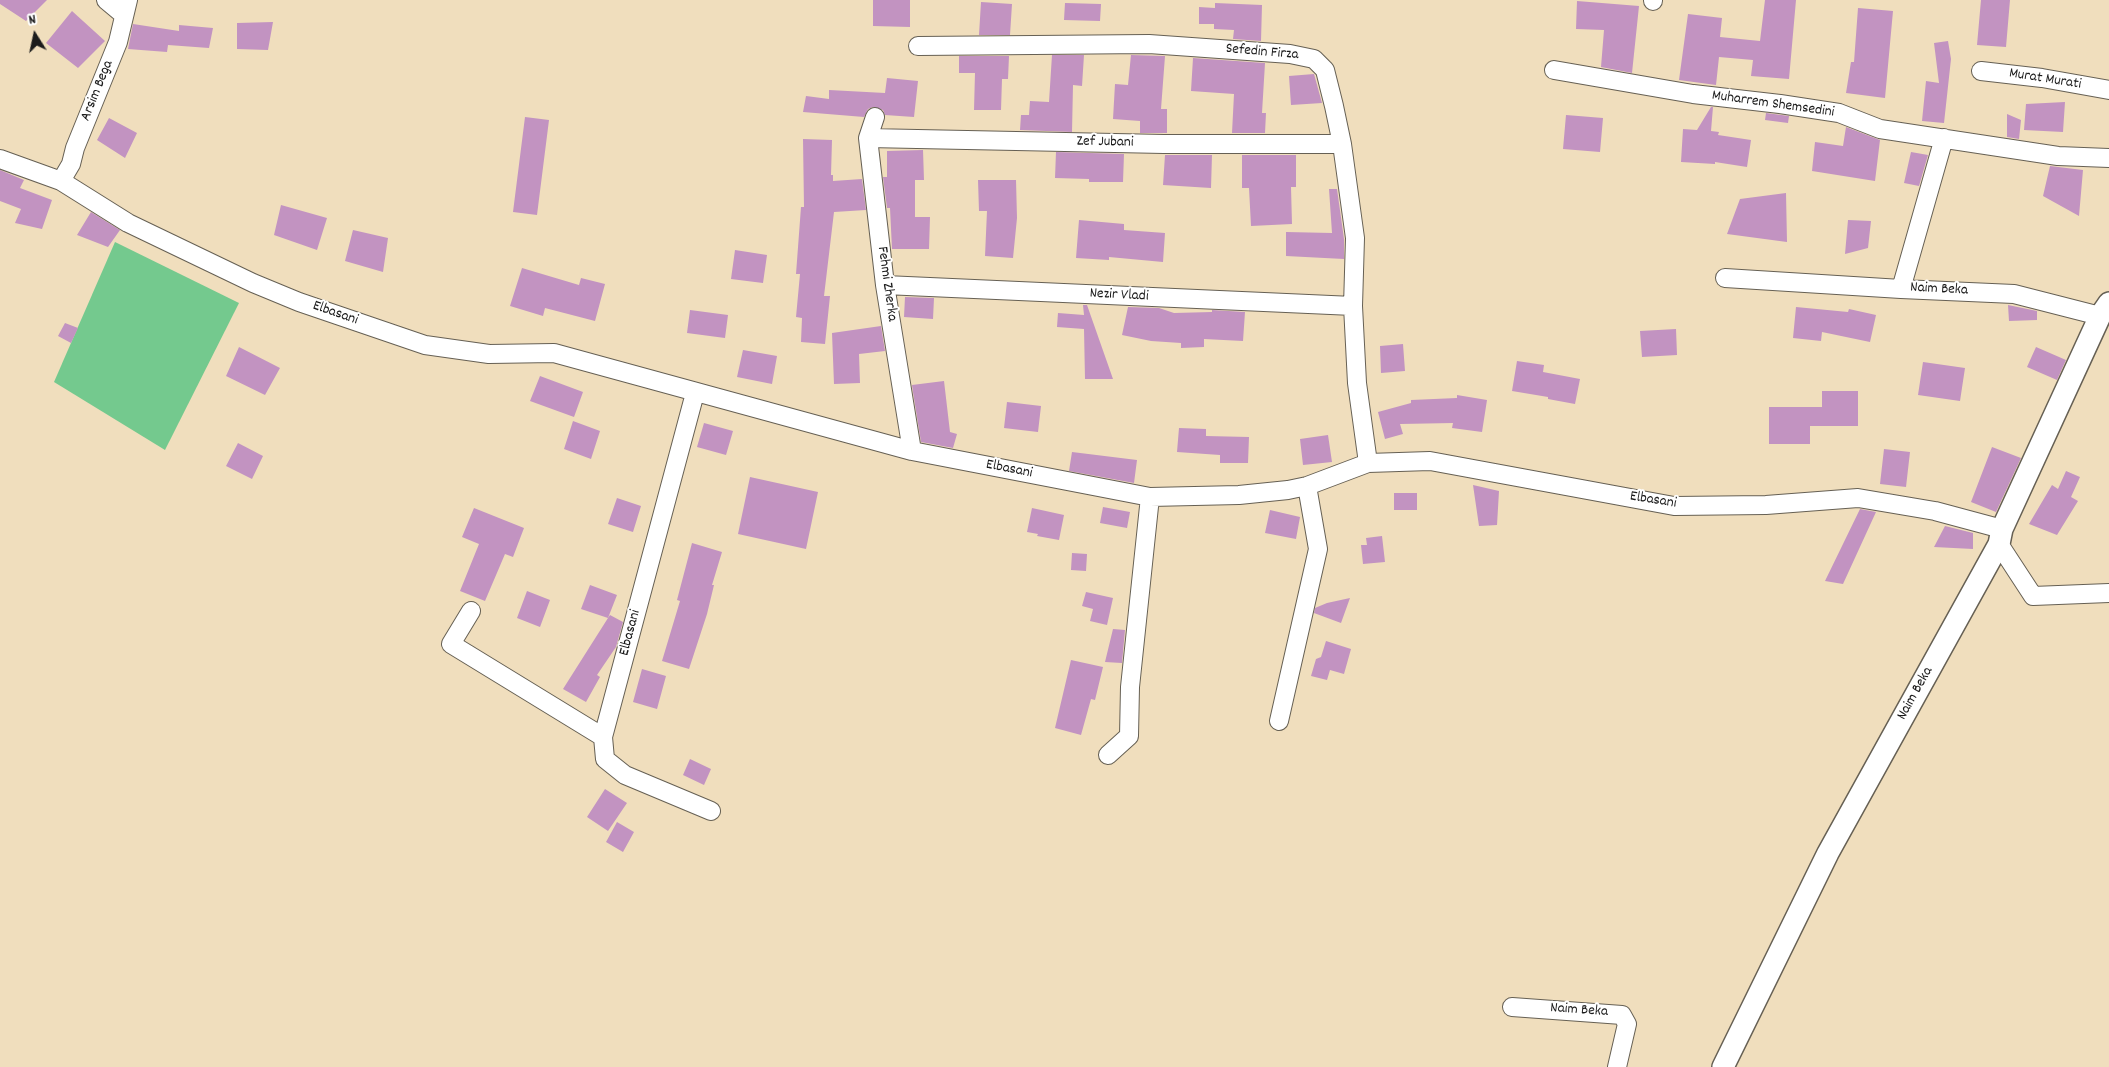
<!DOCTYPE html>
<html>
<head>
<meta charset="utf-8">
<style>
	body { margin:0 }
	#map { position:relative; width:2109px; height:1067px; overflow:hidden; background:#f0debd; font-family:Dekko,sans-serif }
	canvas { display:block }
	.north { position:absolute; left:10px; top:10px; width:50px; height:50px; -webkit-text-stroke:4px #fff; paint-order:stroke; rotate:350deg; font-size:14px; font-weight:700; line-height:20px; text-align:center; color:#1c1c1c }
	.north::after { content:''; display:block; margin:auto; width:18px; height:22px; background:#1c1c1c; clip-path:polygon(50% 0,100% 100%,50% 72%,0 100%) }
</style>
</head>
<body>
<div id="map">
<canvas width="2109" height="1067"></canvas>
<div class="north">N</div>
</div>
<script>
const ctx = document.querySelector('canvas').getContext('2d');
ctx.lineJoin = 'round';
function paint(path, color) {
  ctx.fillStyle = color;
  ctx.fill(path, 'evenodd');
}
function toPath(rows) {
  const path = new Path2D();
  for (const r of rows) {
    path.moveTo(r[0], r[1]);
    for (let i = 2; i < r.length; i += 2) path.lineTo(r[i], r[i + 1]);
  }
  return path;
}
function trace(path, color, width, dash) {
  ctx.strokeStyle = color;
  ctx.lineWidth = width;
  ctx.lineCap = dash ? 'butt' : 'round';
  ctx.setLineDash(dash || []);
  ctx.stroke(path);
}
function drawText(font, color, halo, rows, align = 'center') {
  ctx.font = font + ' Dekko,sans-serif';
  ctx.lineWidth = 4;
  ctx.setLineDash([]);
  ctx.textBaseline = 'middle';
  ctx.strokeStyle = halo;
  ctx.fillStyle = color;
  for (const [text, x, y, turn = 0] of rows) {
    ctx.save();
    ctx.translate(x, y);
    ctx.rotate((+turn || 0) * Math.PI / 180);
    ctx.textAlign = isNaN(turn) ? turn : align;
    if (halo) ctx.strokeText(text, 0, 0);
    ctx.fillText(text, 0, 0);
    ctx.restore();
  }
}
const green = toPath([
	[115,242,239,303,165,450,54,382]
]);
const building = toPath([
	[0,0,47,0,26,21,0,4],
	[873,0,910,0,910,27,873,26],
	[1765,0,1796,0,1789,79,1751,76,1753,60,1719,57,1716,85,1679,80,1688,14,1722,18,1720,37,1760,41],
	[1981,0,2010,0,2006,47,1977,45],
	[1577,1,1639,6,1632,73,1601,67,1604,30,1576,29],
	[981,2,1012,4,1010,35,979,35],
	[1065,3,1101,4,1100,21,1064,20],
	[1215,3,1262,5,1261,41,1233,39,1234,30,1214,29,1214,24,1199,24,1199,7,1215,8],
	[1858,8,1893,11,1885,98,1846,93,1851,62,1854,62],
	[72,11,105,41,78,68,46,43],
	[273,22,268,50,237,49,237,23],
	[133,24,179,31,179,25,213,28,209,48,168,45,167,52,128,49],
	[1948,41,1951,59,1944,123,1922,121,1926,81,1939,83,1934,43],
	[1052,55,1084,55,1082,86,1073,85,1072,132,1020,130,1021,115,1029,115,1030,101,1049,102],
	[1131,55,1165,56,1161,109,1167,109,1167,133,1140,133,1140,121,1113,119,1115,84,1128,85],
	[959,56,1009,56,1008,79,1002,79,1001,110,974,110,975,73,959,73],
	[1193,58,1265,63,1262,113,1266,113,1265,133,1232,133,1234,94,1191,91],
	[1314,74,1322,103,1291,105,1289,76],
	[887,78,918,81,914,117,885,115,883,110,873,107,868,109,864,117,803,112,806,96,829,99,829,90,885,93],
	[2065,102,2063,132,2024,130,2026,104],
	[1711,107,1713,107,1711,131,1719,132,1718,135,1751,140,1747,167,1715,162,1715,164,1681,162,1683,129,1697,130],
	[1766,113,1789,116,1788,123,1765,120],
	[2007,114,2021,120,2019,139,2007,137],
	[1566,115,1603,118,1600,152,1563,149],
	[525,117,549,120,537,215,513,212],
	[109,118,137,133,125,158,97,140],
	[1846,127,1880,140,1875,181,1812,171,1815,142,1843,146],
	[803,139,832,140,831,175,833,175,833,181,862,179,866,210,834,212,824,296,830,296,825,344,801,342,802,318,796,317,800,274,796,274,801,207,804,207],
	[923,150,924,180,915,180,915,217,930,217,929,249,892,249,890,208,887,208,883,177,887,177,887,151],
	[1056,152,1124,154,1123,182,1089,182,1089,179,1055,178],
	[1911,152,1928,155,1919,186,1904,183],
	[1165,155,1212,155,1211,188,1163,185],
	[1242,155,1296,155,1296,187,1291,187,1292,224,1251,226,1249,188,1242,188],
	[2050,166,2083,170,2079,216,2043,196],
	[0,170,24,180,20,188,52,200,42,229,15,223,21,209,0,201],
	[978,180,1016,180,1017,218,1013,258,985,256,987,211,979,211],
	[1329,189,1337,189,1344,239,1344,259,1286,256,1286,232,1332,233],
	[1786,193,1787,242,1727,234,1740,199],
	[281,205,327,218,317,250,274,235],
	[91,212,120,230,108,247,77,235],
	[1079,220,1124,224,1124,230,1165,233,1163,262,1109,257,1109,260,1076,258],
	[1848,220,1871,221,1868,248,1845,254],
	[353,230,388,238,383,272,345,261],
	[735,250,767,255,763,283,731,279],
	[522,268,579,285,581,278,605,284,595,321,545,308,543,316,510,306],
	[905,297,934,298,933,319,904,317],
	[1083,305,1087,305,1113,379,1085,379,1084,329,1057,327,1058,313,1084,315],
	[2008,305,2037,311,2037,320,2009,321],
	[1128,307,1159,308,1174,313,1212,312,1212,310,1245,312,1243,341,1204,339,1204,347,1181,348,1181,343,1151,341,1122,335],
	[1796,307,1848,312,1849,309,1876,315,1870,342,1822,332,1821,341,1793,338],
	[690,310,728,315,725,338,687,333],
	[65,323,78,328,71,343,58,336],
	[881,326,885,351,859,354,860,383,834,384,832,333],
	[1676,329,1677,355,1642,357,1640,331],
	[1403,344,1405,371,1381,373,1380,346],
	[239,347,280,368,265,395,226,376],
	[2036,347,2066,360,2057,380,2027,367],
	[743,350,777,356,772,384,737,377],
	[1517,361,1544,365,1543,372,1580,379,1575,404,1548,399,1548,397,1512,391],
	[1923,362,1965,368,1960,401,1918,395],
	[540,376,583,392,574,417,530,401],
	[944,381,950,432,957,434,953,448,921,442,913,392,912,385],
	[1822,391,1858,391,1858,426,1810,426,1810,444,1769,444,1769,407,1822,407],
	[1457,395,1487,400,1482,432,1452,428,1453,423,1400,424,1403,434,1385,439,1378,412,1411,403,1411,400,1457,398],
	[1007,402,1041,406,1038,432,1004,428],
	[573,421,600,431,591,459,564,449],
	[704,423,733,431,726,455,697,447],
	[1179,428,1206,429,1206,436,1249,437,1248,463,1220,463,1220,455,1177,452],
	[1328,435,1332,462,1303,465,1300,439],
	[238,443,263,456,252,479,226,466],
	[1992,447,2021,458,1996,512,1971,502],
	[1884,449,1910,452,1906,487,1880,484],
	[1072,452,1137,460,1134,483,1069,471],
	[2066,471,2080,477,2071,497,2078,501,2057,535,2029,524,2052,485,2058,489],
	[750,477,818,492,806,549,738,534],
	[1473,485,1499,491,1497,525,1479,526],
	[1394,493,1417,493,1417,510,1394,510],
	[617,498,641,506,633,532,608,524],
	[1103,507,1130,512,1127,528,1100,523],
	[474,508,524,528,513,557,505,554,485,601,460,591,479,544,462,537],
	[1032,508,1064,515,1059,540,1037,536,1038,534,1027,532],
	[1860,509,1876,512,1843,584,1825,581],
	[1270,510,1300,517,1296,539,1265,533],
	[1945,526,1973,533,1973,549,1934,547],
	[1382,536,1385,562,1363,564,1361,545,1367,545,1366,538],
	[692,543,722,552,712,585,714,585,707,614,689,669,662,661,680,601,677,600],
	[1072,553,1087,554,1086,571,1071,570],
	[590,585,617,595,608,618,610,615,623,622,616,647,597,675,600,677,586,702,563,689,608,618,581,609],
	[527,591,550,600,540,627,517,618],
	[1086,592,1113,598,1107,625,1090,621,1093,609,1082,606],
	[1350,598,1341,623,1314,613,1315,608,1327,603],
	[1113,629,1125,630,1122,663,1105,662],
	[1326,641,1351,649,1344,674,1330,670,1327,680,1311,676,1316,659,1321,657],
	[1071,660,1103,667,1095,700,1091,699,1081,735,1055,728],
	[642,669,666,676,657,709,633,702],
	[690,759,711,769,704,785,683,775],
	[605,789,627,803,608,831,587,817],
	[617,822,634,832,623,852,606,842]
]);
const minor = toPath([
	[106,0,124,15],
	[1653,0,1653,1],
	[918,46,1149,44,1290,54,1314,59,1325,70,1334,106,1342,144,1355,238,1353,306,1357,383,1368,463],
	[1554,70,1693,94,1780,104,1839,113,1880,129,2058,156,2109,158],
	[1981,71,2042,78,2109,90],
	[875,117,868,138,885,285,912,451],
	[868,138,1164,144,1342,144],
	[1944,138,1901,289,2014,294,2100,316],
	[0,159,61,181,128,223,253,283,299,302,425,345,489,354,554,353,912,451,1150,497,1239,495,1288,490,1307,486,1368,463,1430,461,1674,506,1766,505,1858,498,1935,511,2002,529],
	[61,181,71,164,75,148,118,42,128,0],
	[1725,278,1901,289],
	[885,285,1353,306],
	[695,393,603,737,605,759,625,775,711,811],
	[1999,544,2033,596,2109,593],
	[471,611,451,644,603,737],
	[1279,721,1318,549,1307,486],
	[1108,755,1129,736,1130,687,1150,497],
	[1512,1007,1622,1015,1627,1024,1617,1067]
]);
const tertiary = toPath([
	[1723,1067,1828,853,1999,544,2002,529,2100,316,2109,303]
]);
const streetNames = [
	["Sefedin Firza",1262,53,5],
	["Murat Murati",2045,80,9],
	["Arsim Bega",98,91,-68],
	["Muharrem Shemsedini",1773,105,8],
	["Zef Jubani",1105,143,1],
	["Fehmi Zherka",886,284,82],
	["Naim Beka",1939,290,3],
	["Nezir Vladi",1119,296,3],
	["Elbasani",335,314,19],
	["Elbasani",1009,470,11],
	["Elbasani",1653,501,9],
	["Elbasani",631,633,-75],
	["Naim Beka",1916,694,-61],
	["Naim Beka",1579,1011,4]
];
paint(green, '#74c98e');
paint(building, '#c293c1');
trace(minor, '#666054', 20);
trace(tertiary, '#666054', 24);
trace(minor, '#fff', 18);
trace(tertiary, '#fff', 21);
drawText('15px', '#1c1c1c', '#fff', streetNames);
</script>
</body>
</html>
